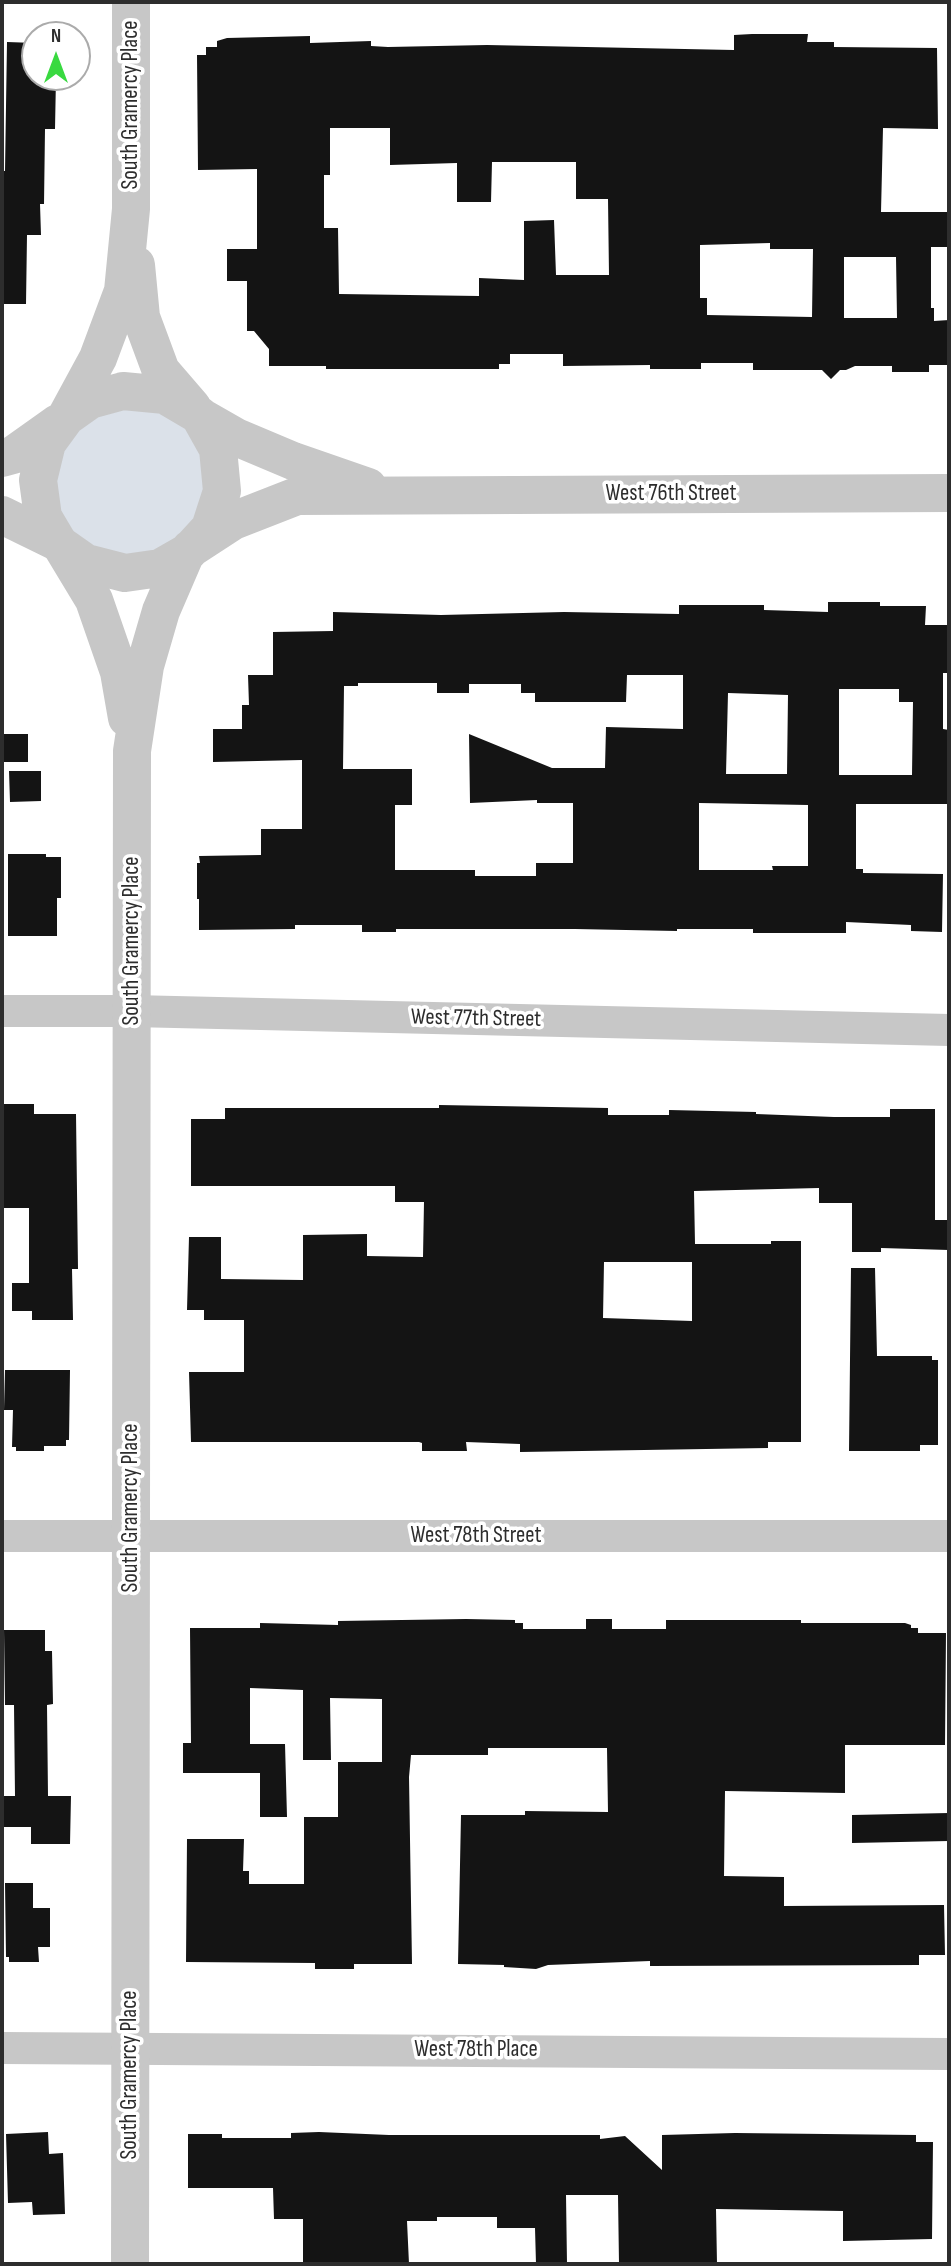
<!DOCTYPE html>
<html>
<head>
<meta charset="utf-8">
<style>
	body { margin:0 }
	#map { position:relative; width:951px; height:2266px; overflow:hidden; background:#fff; font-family:"Sofia Sans Condensed",sans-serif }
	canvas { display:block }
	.frame { position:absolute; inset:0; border:4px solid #2d2d2d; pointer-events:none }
	.north { position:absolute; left:21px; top:21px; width:70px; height:70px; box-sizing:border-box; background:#fff; border:2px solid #ababab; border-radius:50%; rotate:0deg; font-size:19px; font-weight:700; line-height:28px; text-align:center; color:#2d2d2d }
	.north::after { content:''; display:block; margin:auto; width:24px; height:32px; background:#39d940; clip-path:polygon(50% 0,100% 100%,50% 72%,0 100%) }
</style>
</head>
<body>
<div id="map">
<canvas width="951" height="2266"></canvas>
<div class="frame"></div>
<div class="north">N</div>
</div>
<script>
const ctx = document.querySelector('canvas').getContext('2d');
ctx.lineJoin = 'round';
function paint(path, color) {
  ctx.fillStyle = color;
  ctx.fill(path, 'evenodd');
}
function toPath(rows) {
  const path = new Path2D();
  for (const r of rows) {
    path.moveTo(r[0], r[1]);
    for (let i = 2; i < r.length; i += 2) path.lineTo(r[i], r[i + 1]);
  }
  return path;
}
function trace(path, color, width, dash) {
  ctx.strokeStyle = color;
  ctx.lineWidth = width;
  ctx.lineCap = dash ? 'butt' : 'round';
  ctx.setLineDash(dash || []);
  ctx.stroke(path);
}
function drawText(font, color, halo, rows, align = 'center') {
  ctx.font = font + ' "Sofia Sans Condensed",sans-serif';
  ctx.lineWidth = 7;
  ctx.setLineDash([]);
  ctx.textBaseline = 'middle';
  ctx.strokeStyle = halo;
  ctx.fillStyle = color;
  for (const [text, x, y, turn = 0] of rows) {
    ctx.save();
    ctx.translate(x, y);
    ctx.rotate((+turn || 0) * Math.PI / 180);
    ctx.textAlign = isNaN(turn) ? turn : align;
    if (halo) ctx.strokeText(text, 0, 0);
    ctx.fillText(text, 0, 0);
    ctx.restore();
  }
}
const green = toPath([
	[166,404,214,454,199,528,156,562,93,556,50,512,52,454,93,408]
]);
const building = toPath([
	[752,34,808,34,807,42,834,42,834,47,937,48,938,129,883,128,881,212,949,212,949,247,931,247,931,308,934,308,934,321,949,320,949,365,929,365,929,372,892,372,892,366,855,366,846,370,840,370,831,379,822,370,753,370,753,363,701,363,701,369,650,369,650,365,563,366,563,354,510,354,510,364,499,364,499,369,326,369,326,366,269,366,269,349,254,331,247,331,247,281,227,281,227,249,257,249,257,169,198,170,197,55,206,55,206,47,217,47,217,41,227,38,310,36,310,43,371,41,371,46,388,47,487,45,734,50,734,35],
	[330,128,390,128,390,165,457,163,457,202,491,202,492,162,576,162,576,199,608,199,609,275,556,275,554,220,524,221,524,280,479,278,479,296,339,294,338,228,324,228,324,175,330,175],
	[770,243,770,249,813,249,812,317,707,315,707,298,700,298,700,245],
	[844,257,896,257,897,318,844,318],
	[7,42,35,43,35,77,56,77,55,129,45,129,44,204,40,204,41,235,27,235,26,304,2,304,2,171,5,171],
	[828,602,880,602,880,606,926,606,925,625,949,625,949,673,943,673,943,729,949,730,949,804,856,804,856,869,863,869,863,873,943,874,942,932,911,931,911,925,846,922,846,933,753,933,753,929,677,929,677,931,575,929,396,929,396,932,362,932,362,925,295,925,295,929,199,930,199,899,197,899,197,863,200,863,199,856,261,855,261,829,302,829,302,760,213,762,213,729,242,729,242,705,249,705,248,675,273,675,273,632,333,631,333,612,441,615,564,612,679,614,679,605,764,605,764,610,828,612],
	[627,675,683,675,683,729,606,727,605,768,552,768,469,734,470,803,537,800,537,803,573,803,573,863,536,863,536,876,475,876,475,870,395,870,395,805,412,805,412,769,343,769,344,686,358,686,358,683,437,683,437,693,469,693,469,684,521,684,521,693,535,693,535,702,626,702],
	[839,689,899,689,899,702,913,702,912,775,839,775],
	[728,693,788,695,787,774,726,774],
	[699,803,808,805,808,866,772,866,773,870,699,870],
	[2,734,28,734,28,762,2,762],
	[9,771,41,771,41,801,10,802],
	[8,854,46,854,46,857,61,857,61,898,57,898,57,936,8,936],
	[4,1104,34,1104,34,1114,76,1114,78,1269,72,1269,73,1320,32,1320,32,1311,12,1311,12,1283,29,1283,29,1208,4,1208],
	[439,1105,608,1108,608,1115,669,1115,669,1110,756,1112,756,1114,834,1117,890,1117,890,1109,935,1109,935,1220,949,1220,949,1250,881,1248,881,1252,852,1252,852,1203,819,1203,819,1188,694,1191,695,1244,771,1244,771,1241,801,1241,801,1442,768,1442,768,1448,520,1452,520,1444,466,1442,467,1451,422,1451,422,1443,419,1442,191,1442,189,1372,244,1372,244,1320,204,1320,204,1310,187,1310,189,1237,221,1237,221,1279,303,1280,303,1235,367,1234,367,1256,423,1257,424,1202,395,1202,395,1186,191,1186,191,1119,225,1119,225,1108,439,1108],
	[604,1262,692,1262,692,1321,603,1318],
	[851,1268,875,1268,877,1356,932,1356,932,1360,938,1360,938,1445,920,1445,920,1451,849,1451],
	[5,1370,70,1370,69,1440,66,1440,66,1446,44,1446,44,1451,16,1451,16,1447,12,1447,13,1410,4,1410],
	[466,1619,515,1620,515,1623,523,1623,523,1629,586,1629,586,1619,612,1619,612,1629,666,1629,666,1620,801,1620,801,1623,905,1623,911,1625,911,1628,918,1628,918,1633,946,1633,945,1745,845,1745,845,1793,725,1791,724,1876,784,1877,784,1906,944,1905,945,1955,919,1955,919,1965,650,1966,650,1961,548,1965,536,1969,504,1967,504,1965,458,1964,461,1815,525,1815,525,1811,608,1812,607,1748,488,1748,488,1755,411,1755,409,1777,412,1964,354,1964,354,1969,315,1969,315,1963,186,1962,187,1839,244,1839,243,1871,249,1871,249,1884,304,1884,304,1817,338,1817,338,1762,382,1762,382,1699,330,1698,331,1760,303,1760,303,1690,250,1688,250,1744,285,1744,287,1817,260,1817,260,1773,183,1773,183,1743,191,1743,190,1628,260,1628,260,1623,338,1625,338,1621],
	[4,1630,45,1630,45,1651,52,1651,53,1704,47,1705,48,1796,71,1796,70,1844,31,1844,31,1827,4,1827,4,1796,15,1796,14,1705,5,1705],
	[949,1813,949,1841,852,1843,852,1815],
	[5,1883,33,1883,33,1908,50,1908,50,1947,38,1947,39,1962,9,1962,9,1957,6,1957],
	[48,2132,49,2154,63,2153,65,2214,33,2215,32,2202,8,2203,6,2134],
	[319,2132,389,2135,600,2135,600,2139,625,2136,662,2170,662,2135,735,2133,916,2135,916,2142,933,2142,932,2239,843,2241,843,2211,716,2209,717,2264,619,2264,618,2195,566,2195,567,2264,536,2264,535,2228,497,2228,497,2217,437,2217,437,2221,407,2221,409,2264,303,2264,303,2219,274,2219,273,2188,188,2188,188,2134,222,2134,222,2138,291,2138,291,2133]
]);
const minor = toPath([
	[2,1011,132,1011,949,1030],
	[2,1536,949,1536],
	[2,2048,949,2054]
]);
const tertiary = toPath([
	[136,265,141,317,161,371,192,407],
	[123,391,165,395,199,415,218,449,222,491,210,528,188,552,160,568,125,573,86,563,59,544,43,517,38,480,47,443,66,417,90,400,123,391],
	[66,417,98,358,123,291,131,209,131,2],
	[201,417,236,437,293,461,368,487],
	[2,458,13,455,58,423],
	[2,515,59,543],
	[62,547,94,600,119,672,127,718],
	[190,549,233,521,297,496,949,493],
	[130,2264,132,751,145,666,161,611,186,553]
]);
const streetNames = [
	["South Gramercy Place",131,105,-90],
	["West 76th Street",671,494],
	["South Gramercy Place",132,941,-90],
	["West 77th Street",476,1019,1],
	["South Gramercy Place",131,1508,-90],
	["West 78th Street",476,1536],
	["West 78th Place",476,2050],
	["South Gramercy Place",130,2075,-90]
];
paint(green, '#dbe1e9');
paint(building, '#141414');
trace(minor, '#c7c7c7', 32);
trace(tertiary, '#c7c7c7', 38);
drawText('23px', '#2d2d2d', '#fff', streetNames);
</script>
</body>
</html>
